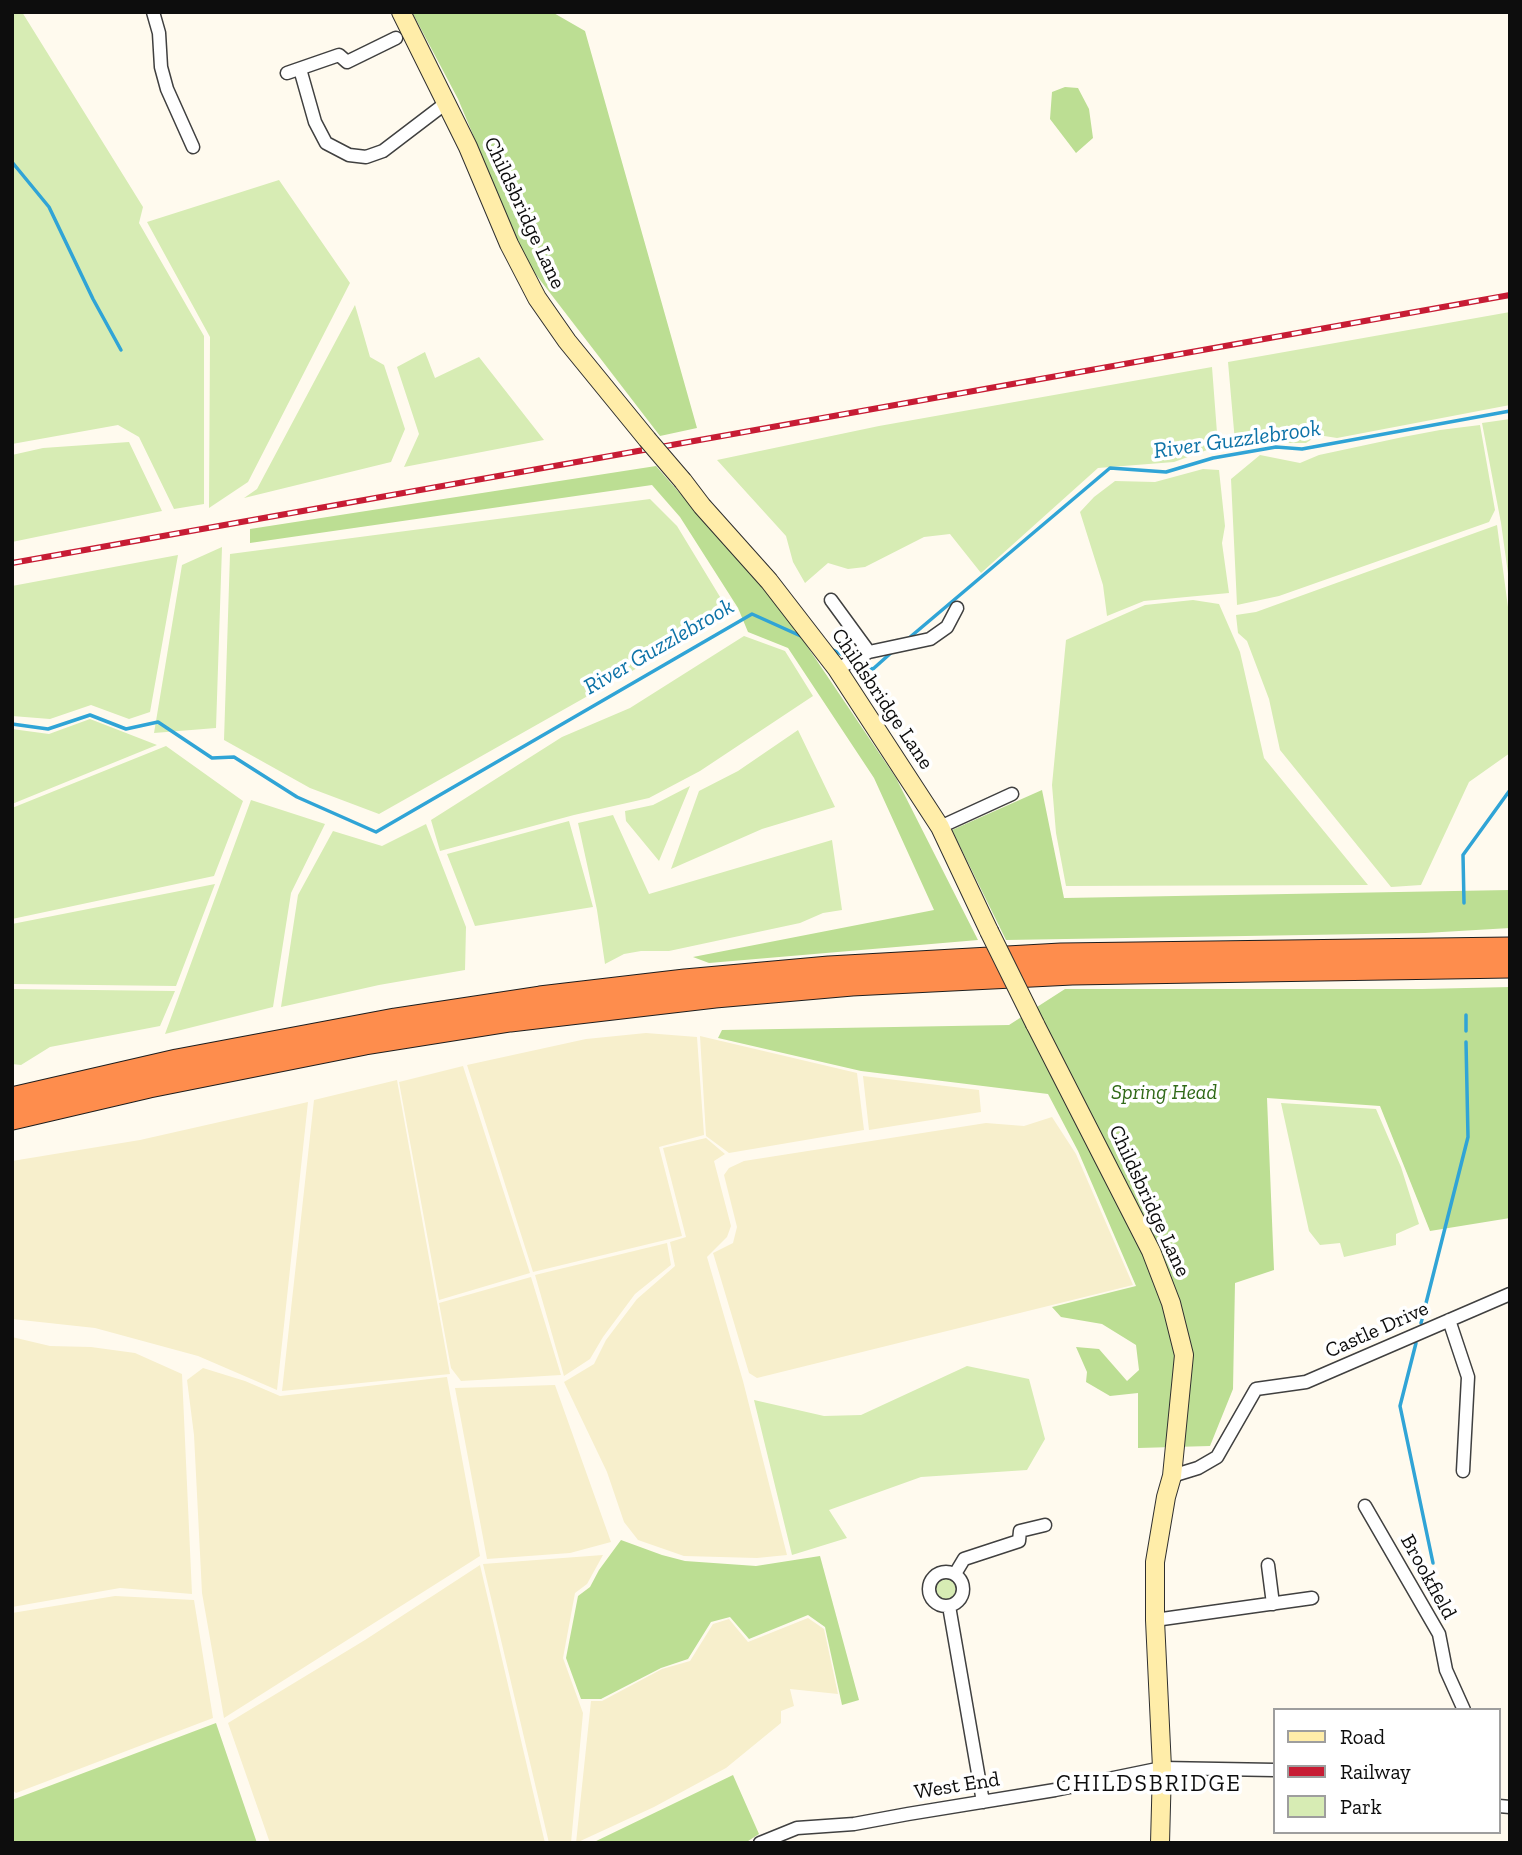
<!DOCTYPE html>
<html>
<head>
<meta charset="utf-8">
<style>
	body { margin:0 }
	#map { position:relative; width:1522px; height:1855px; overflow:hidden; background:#fffaee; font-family:"Zilla Slab",serif }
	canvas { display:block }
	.frame { position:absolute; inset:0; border:14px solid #0d0d0d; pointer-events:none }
	.legend { position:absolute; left:1273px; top:1708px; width:228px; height:126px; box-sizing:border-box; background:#fff; border:2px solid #9e9e9e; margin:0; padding:9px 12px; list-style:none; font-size:21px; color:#0d0d0d }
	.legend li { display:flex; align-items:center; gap:14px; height:35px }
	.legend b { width:35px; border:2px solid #9e9e9e }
</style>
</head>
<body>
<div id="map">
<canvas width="1522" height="1855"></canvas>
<div class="frame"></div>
<ul class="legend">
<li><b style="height:9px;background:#ffeda9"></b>Road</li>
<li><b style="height:9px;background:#c71c34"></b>Railway</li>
<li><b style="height:19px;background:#d7ecb4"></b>Park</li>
</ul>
</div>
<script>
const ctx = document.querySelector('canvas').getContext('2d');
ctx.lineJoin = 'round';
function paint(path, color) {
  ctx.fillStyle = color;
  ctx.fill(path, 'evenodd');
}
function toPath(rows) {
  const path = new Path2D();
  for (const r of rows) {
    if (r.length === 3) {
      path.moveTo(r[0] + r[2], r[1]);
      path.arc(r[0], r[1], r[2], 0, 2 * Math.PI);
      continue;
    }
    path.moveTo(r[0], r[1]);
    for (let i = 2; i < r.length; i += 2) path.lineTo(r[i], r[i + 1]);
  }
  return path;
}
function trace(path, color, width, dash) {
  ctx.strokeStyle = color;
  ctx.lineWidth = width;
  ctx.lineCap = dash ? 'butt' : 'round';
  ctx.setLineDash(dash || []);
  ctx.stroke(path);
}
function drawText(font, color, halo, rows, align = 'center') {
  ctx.font = font + ' "Zilla Slab",serif';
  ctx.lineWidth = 7;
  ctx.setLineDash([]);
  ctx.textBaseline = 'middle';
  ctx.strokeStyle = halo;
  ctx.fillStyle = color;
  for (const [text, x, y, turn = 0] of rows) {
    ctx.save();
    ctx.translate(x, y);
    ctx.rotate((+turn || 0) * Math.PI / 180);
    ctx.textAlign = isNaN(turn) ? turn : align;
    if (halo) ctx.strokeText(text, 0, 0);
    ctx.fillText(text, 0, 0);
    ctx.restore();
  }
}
const farmland = toPath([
	[646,1033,697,1037,704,1135,659,1147,682,1236,533,1272,467,1065,586,1039],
	[700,1036,857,1073,864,1130,729,1153,706,1136],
	[463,1066,530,1273,439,1300,399,1082],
	[863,1076,979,1090,981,1112,869,1130],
	[397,1080,450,1374,282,1391,314,1100],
	[308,1102,277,1390,198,1356,95,1328,12,1319,12,1161,140,1140],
	[1052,1117,1076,1154,1133,1285,757,1378,749,1373,714,1256,713,1253,733,1243,737,1227,724,1175,729,1168,744,1161,986,1123,1024,1126],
	[706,1138,725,1154,714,1161,731,1226,727,1237,707,1257,743,1381,787,1555,757,1558,684,1556,638,1540,624,1522,607,1472,564,1382,594,1364,606,1340,637,1299,675,1266,670,1242,686,1237,663,1148],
	[667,1243,671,1265,635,1294,603,1337,590,1359,564,1376,535,1275],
	[531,1277,561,1375,461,1381,451,1368,439,1303],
	[12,1337,50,1346,91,1347,135,1353,182,1374,192,1594,120,1588,12,1607],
	[203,1368,245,1381,280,1396,447,1377,480,1556,224,1718,202,1593,194,1435,187,1380],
	[555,1385,611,1542,570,1553,487,1559,455,1388],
	[603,1555,587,1584,575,1593,563,1658,583,1713,571,1843,549,1843,483,1564],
	[480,1565,545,1843,270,1843,228,1723,365,1640],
	[115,1596,194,1600,213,1718,16,1793,12,1790,12,1613],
	[808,1618,824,1629,838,1694,790,1689,794,1706,781,1711,781,1723,726,1768,654,1807,576,1843,591,1701,602,1701,662,1669,690,1661,713,1624,729,1619,748,1642]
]);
const green = toPath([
	[12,12,22,12,143,207,139,223,204,336,204,504,174,509,139,437,118,425,12,444],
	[279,180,350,283,248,482,209,508,210,337,147,222],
	[355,305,370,357,384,365,405,429,391,462,244,498,257,489],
	[1510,312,1510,405,1337,438,1318,435,1306,443,1286,443,1263,438,1235,442,1228,362],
	[425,352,435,378,479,357,544,440,404,467,419,434,397,367],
	[1212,367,1218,446,1174,462,1098,468,981,573,950,534,924,537,865,567,848,569,828,563,805,583,793,562,786,536,717,460,879,426],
	[1510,419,1510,588,1501,523,1482,423],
	[1480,425,1495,510,1489,522,1279,596,1237,605,1231,479,1260,455,1300,463,1319,455,1403,437,1440,430],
	[129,442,162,511,12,542,12,455,43,448],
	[1203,469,1219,470,1225,526,1222,543,1229,593,1144,601,1107,616,1103,585,1080,512,1094,497,1115,481,1155,482],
	[650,499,677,526,731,615,379,814,310,788,224,740,230,554],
	[1497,525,1510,622,1510,753,1469,782,1421,885,1391,887,1280,750,1269,699,1247,641,1238,633,1236,615,1256,612],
	[222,547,216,728,154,733,182,565],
	[178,555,150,712,129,719,91,705,50,719,12,716,12,586],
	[1193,600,1219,604,1240,652,1264,758,1368,885,1066,886,1056,833,1052,785,1066,640,1145,605],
	[744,636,785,651,813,696,700,771,649,798,574,815,440,851,431,820,562,737,630,708],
	[90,719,157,745,12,804,12,729,49,734],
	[798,730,835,807,762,829,671,869,699,791,738,771],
	[166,746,243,801,214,876,12,919,12,808],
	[690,786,659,861,626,821,625,811,653,805],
	[251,800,325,824,291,893,273,1007,165,1034],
	[613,815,649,894,832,840,842,910,823,913,800,923,669,951,641,951,624,954,605,964,597,910,578,823],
	[569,821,593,907,475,926,447,854],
	[426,824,466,927,465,970,379,985,281,1007,298,895,333,831,382,846],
	[215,884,176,986,12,984,12,924],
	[12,989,175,991,160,1026,50,1047,21,1065,12,1064],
	[1281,1103,1376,1109,1401,1167,1419,1224,1396,1234,1396,1245,1344,1257,1340,1243,1320,1245,1309,1231],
	[967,1366,1029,1379,1045,1439,1027,1470,921,1477,829,1510,847,1538,792,1555,754,1400,824,1416,861,1415],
	[945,1589,11]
]);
const forest = toPath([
	[412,12,552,12,585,31,697,428,660,436,527,263,458,99],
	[1065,87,1078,88,1089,109,1093,138,1076,153,1050,119,1052,92],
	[656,466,784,612,896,778,978,940,709,963,693,957,934,910,874,778,788,648,748,632,738,608,680,517,652,485,250,543,250,529],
	[1042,790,1064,898,1510,890,1510,928,1425,933,1006,940,952,830],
	[1510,987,1510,1218,1430,1231,1380,1106,1267,1098,1274,1270,1235,1283,1233,1389,1210,1446,1138,1448,1138,1393,1110,1396,1086,1382,1087,1372,1076,1347,1099,1349,1127,1381,1139,1370,1136,1345,1102,1324,1061,1317,1052,1307,1136,1286,1078,1151,1048,1094,861,1071,718,1038,722,1030,1009,1025,1065,989,1422,989],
	[621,1540,662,1555,685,1561,756,1566,820,1556,859,1700,842,1705,825,1627,808,1615,749,1639,730,1617,711,1622,688,1659,661,1668,601,1699,581,1699,566,1658,578,1596,590,1587,599,1570],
	[216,1723,257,1843,12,1843,12,1800],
	[733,1775,759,1834,745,1843,592,1843]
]);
const stream = toPath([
	[12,162,49,207,93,299,121,350],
	[909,638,1110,468,1166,472,1213,458,1276,447,1302,449,1510,411],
	[833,650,851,659],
	[858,662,873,669,892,652],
	[12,724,48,729,90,715,126,729,158,722,212,758,234,757,297,797,376,832,752,614,803,637],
	[1464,903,1463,855,1510,790],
	[1466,1015,1466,1031],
	[1421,1323,1468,1137,1466,1042],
	[1416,1343,1400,1406,1433,1563]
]);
const street = toPath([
	[153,12,159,33,161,67,167,89,193,147],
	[300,69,315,122,326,143,349,155,366,157,383,151,446,103],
	[287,73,339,55,347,62,396,38],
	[831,600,869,652],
	[837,669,869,652,930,639,947,627,957,608],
	[940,827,1012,794],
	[1449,1320,1468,1377,1463,1471],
	[1172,1476,1198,1468,1217,1457,1256,1389,1306,1382,1510,1294],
	[1365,1506,1439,1634,1446,1670,1464,1710],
	[1268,1565,1273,1604],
	[946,1589,17],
	[955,1574,964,1559,1019,1541,1020,1531,1045,1525],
	[949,1606,983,1802],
	[1155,1620,1312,1598],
	[1499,1806,1510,1807],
	[760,1843,797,1828,854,1824,908,1814,1055,1790,1162,1768,1275,1770]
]);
const secondary = toPath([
	[401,12,468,147,509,244,537,298,567,341,647,439],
	[683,481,702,506,769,581,837,669,940,827,989,931],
	[1035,1024,1151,1251,1171,1303,1184,1355,1172,1476,1166,1497,1155,1562,1155,1620,1162,1768,1160,1843]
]);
const highway = toPath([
	[12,1099,177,1061,395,1020,540,998,685,981,829,968,1061,955,1510,949],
	[12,1118,149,1086,365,1043,510,1020,715,996,852,984,1072,973,1510,966]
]);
const rail = toPath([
	[12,563,1510,295]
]);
const secondaryBridge = toPath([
	[647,439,683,481],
	[989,931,1035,1024]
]);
const streetNames = [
	["Childsbridge Lane",524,213,65],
	["Childsbridge Lane",882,699,56],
	["Childsbridge Lane",1149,1201,65],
	["Castle Drive",1377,1330,-24],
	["Brookfield",1428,1577,61],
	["West End",957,1786,-9]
];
const parkNames = [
	["Spring Head",1164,1093]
];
const waterNames = [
	["River Guzzlebrook",1237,440,-8],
	["River Guzzlebrook",659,647,-30]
];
const neighbourhoodNames = [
	["CHILDSBRIDGE",1149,1784]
];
paint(farmland, '#f7efcc');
paint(green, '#d7ecb4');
paint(forest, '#bcde93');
trace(stream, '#30a4d6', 3.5);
trace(street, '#404040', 15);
trace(secondary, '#2f2f2f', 20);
trace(highway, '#1e1e1e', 25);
trace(street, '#fff', 12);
trace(secondary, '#ffeda9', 18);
trace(highway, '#fe8d4d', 23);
trace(rail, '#c71c34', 6);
trace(rail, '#fff', 3.5, [10]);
trace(secondaryBridge, '#2f2f2f', 20, []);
trace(secondaryBridge, '#ffeda9', 18);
drawText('21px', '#0d0d0d', '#fff', streetNames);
drawText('italic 21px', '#316a19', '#fff', parkNames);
drawText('italic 23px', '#0e73a8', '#fff', waterNames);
ctx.letterSpacing = '2px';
drawText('23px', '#0d0d0d', '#fff', neighbourhoodNames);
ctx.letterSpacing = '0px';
</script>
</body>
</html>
